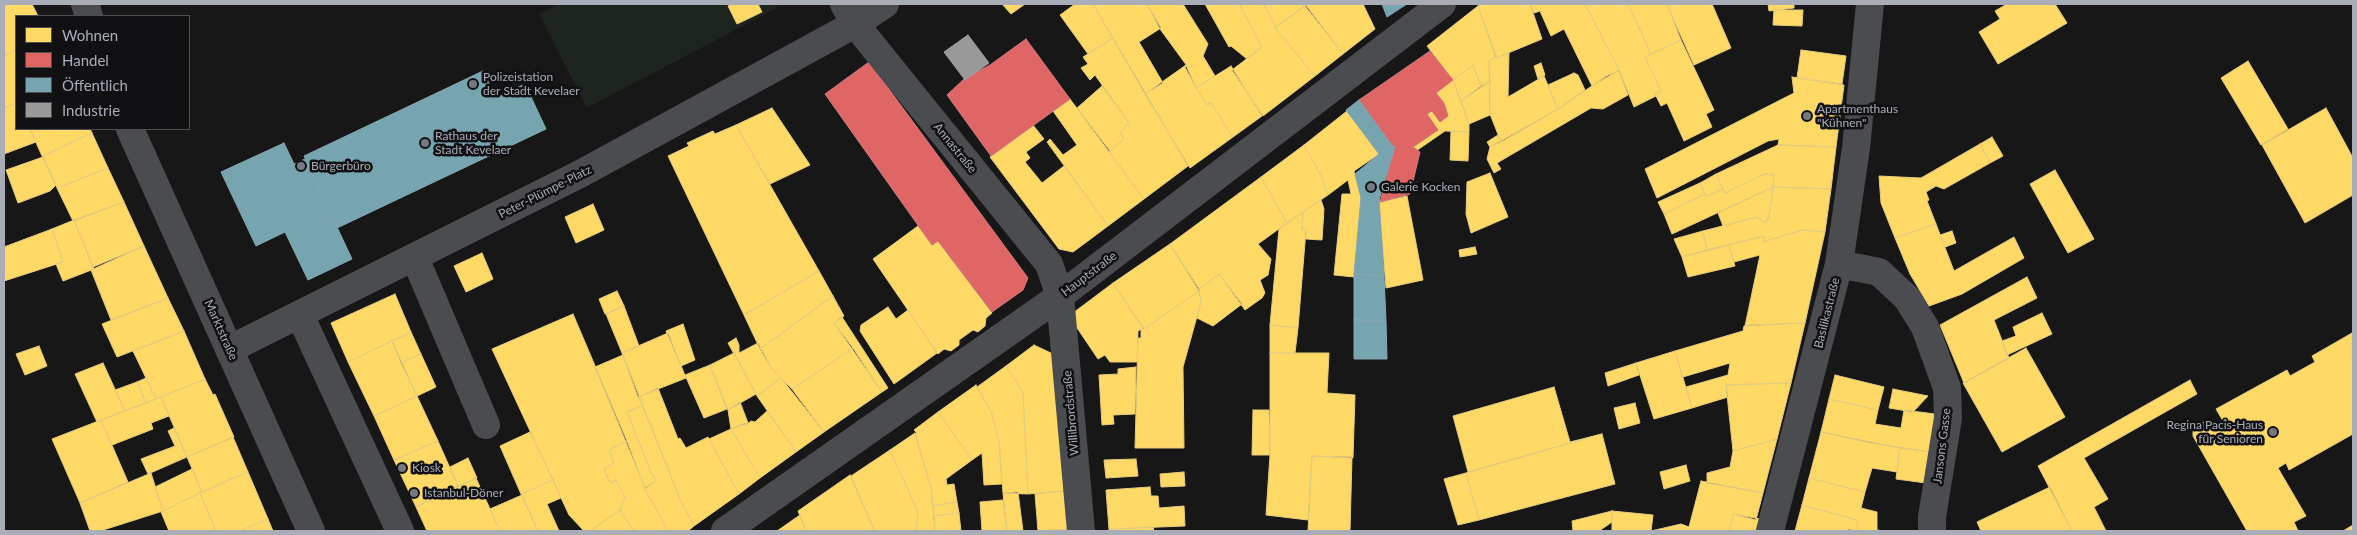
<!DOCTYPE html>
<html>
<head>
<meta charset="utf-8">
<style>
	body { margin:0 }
	#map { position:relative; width:2357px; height:535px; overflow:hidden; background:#171717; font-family:Lato,sans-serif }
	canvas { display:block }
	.frame { position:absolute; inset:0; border:5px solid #a8adb8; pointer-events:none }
	.legend { position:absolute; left:15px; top:15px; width:175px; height:115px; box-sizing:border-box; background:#111113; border:1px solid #4d4f55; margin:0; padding:6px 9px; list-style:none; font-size:15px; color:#a8adb8 }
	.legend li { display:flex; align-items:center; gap:10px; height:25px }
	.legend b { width:25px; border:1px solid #4d4f55 }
</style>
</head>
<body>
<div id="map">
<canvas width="2357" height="535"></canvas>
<div class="frame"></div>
<ul class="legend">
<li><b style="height:14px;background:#ffd966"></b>Wohnen</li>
<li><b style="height:14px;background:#e06666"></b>Handel</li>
<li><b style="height:14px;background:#76a5af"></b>Öffentlich</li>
<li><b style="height:14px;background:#999"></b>Industrie</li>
</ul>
</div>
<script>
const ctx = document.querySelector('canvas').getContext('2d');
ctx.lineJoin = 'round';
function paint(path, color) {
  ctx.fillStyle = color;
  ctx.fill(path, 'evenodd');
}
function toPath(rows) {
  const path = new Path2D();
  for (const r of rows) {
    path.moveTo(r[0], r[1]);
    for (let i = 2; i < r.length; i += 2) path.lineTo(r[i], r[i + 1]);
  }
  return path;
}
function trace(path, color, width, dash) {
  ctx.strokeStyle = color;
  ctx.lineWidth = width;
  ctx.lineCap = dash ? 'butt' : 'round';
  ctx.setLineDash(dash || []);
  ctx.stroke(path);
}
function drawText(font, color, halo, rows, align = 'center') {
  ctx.font = font + ' Lato,sans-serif';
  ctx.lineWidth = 5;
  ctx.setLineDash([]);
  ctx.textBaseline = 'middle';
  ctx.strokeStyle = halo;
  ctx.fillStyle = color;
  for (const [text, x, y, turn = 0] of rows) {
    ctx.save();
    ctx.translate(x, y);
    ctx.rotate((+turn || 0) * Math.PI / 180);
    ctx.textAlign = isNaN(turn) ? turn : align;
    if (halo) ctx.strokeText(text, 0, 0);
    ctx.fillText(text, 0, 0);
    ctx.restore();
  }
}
const green = toPath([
	[559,4,775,4,777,8,587,108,539,14]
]);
const homes = toPath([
	[11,4,32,4,38,16,16,16,16,50,4,55,4,6,11,4],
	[733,4,758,4,762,12,737,24,728,6,733,4],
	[1002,4,1025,4,1011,14,1002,4],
	[1075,4,1093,4,1113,38,1088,54,1060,15,1075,4],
	[1093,4,1147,4,1161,28,1139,42,1163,83,1145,94,1093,4],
	[1147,4,1183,4,1208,44,1203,56,1215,76,1196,88,1185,67,1187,66,1160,29,1147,4],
	[1205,4,1239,4,1262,47,1247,59,1231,46,1229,47,1205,4],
	[1239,4,1263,4,1276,27,1275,28,1315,76,1263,116,1232,70,1262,47,1239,4],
	[1263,4,1305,4,1306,5,1276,27,1263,4],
	[1305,4,1363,4,1375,29,1343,54,1305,4],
	[1482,4,1530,4,1542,39,1496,58,1478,6,1482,4],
	[1530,4,1585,4,1619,70,1592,86,1564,29,1551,36,1540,11,1534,13,1530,4],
	[1585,4,1628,4,1651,54,1645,57,1661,91,1655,94,1656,96,1634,107,1619,70,1585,4],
	[1628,4,1667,4,1681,40,1651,54,1628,4],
	[1670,4,1712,4,1731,48,1694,65,1667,5,1670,4],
	[1768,4,1794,4,1794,8,1769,11,1768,4],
	[2007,4,2055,4,2067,23,1998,64,1979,32,2000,19,1995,11,2007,4],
	[1305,6,1343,54,1315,76,1275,28,1305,6],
	[1478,6,1496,56,1489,61,1490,81,1481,86,1473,65,1453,80,1427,46,1478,6],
	[1774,10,1803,10,1802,26,1773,25,1774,10],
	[1113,38,1188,166,1144,199,1109,152,1124,139,1120,133,1129,123,1095,75,1090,80,1081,68,1088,64,1083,57,1113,38],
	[1681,40,1714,110,1706,114,1712,127,1684,141,1667,103,1661,106,1655,94,1661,91,1645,57,1681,40],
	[16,50,16,103,4,108,4,55,16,50],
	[1801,50,1846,56,1842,84,1797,78,1801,50],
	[1509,53,1508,97,1544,76,1558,109,1501,142,1490,114,1489,61,1496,56,1496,58,1509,53],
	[2248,61,2288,129,2261,145,2221,78,2248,61],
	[1541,63,1545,75,1538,79,1534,66,1541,63],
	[1186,65,1196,88,1207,105,1211,103,1233,137,1190,168,1145,94,1186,65],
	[1473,65,1481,86,1461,101,1453,80,1473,65],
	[1231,66,1262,116,1233,137,1211,103,1207,105,1196,88,1231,66],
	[1619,71,1628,95,1603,109,1591,108,1497,163,1501,169,1494,173,1487,159,1490,147,1558,109,1608,75,1619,71],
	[1574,73,1578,75,1585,90,1558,109,1548,85,1574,73],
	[1792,77,1844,85,1836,147,1778,145,1779,139,1768,141,1657,198,1645,169,1794,93,1792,77],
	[1453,80,1469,124,1469,132,1445,131,1416,151,1413,147,1438,130,1427,114,1432,111,1440,122,1448,116,1444,103,1436,93,1453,80],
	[1490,81,1490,115,1469,124,1461,101,1490,81],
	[1102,86,1129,123,1120,133,1124,139,1110,151,1077,108,1102,86],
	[1070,99,1144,199,1108,226,1047,142,1050,139,1063,155,1077,145,1053,111,1070,99],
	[16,103,16,129,30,129,36,142,4,154,4,108,16,103],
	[772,108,810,165,770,184,736,125,772,108],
	[2326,108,2353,158,2353,195,2305,223,2262,145,2326,108],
	[1347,111,1379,154,1354,171,1361,198,1354,277,1334,275,1342,194,1351,194,1348,180,1328,195,1321,176,1304,145,1347,111],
	[736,125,819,271,744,315,668,156,689,146,687,143,713,131,715,134,736,125],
	[1033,125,1044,139,1026,152,1030,158,1025,162,1042,183,1064,166,1108,226,1073,252,1059,249,990,157,1033,125],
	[30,129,90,129,92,133,42,156,30,129],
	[1451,131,1469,132,1468,161,1450,160,1451,131],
	[92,133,108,168,57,188,42,156,92,133],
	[1498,135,1501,142,1490,147,1487,142,1498,135],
	[1992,137,2003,156,1990,163,1980,144,1992,137],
	[1980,144,1990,163,1944,189,1936,186,1926,192,1929,200,1927,201,1936,224,1895,238,1881,203,1879,176,1921,178,1980,144],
	[1304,145,1321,176,1328,195,1287,223,1261,177,1304,145],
	[1778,145,1836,147,1831,189,1773,187,1774,175,1764,174,1725,193,1716,174,1778,145],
	[43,157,56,185,50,191,18,203,6,170,43,157],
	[108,168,124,202,73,221,57,188,108,168],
	[2055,170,2094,239,2068,253,2030,184,2055,170],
	[1490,173,1508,217,1471,233,1466,214,1467,182,1490,173],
	[1716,174,1723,189,1706,197,1700,183,1716,174],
	[1764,174,1774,175,1773,187,1672,234,1664,214,1705,194,1706,197,1723,189,1725,193,1764,174],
	[1261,177,1287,223,1258,244,1271,259,1268,275,1260,280,1265,293,1262,298,1245,310,1219,274,1199,289,1170,244,1261,177],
	[1700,183,1705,194,1664,214,1658,202,1700,183],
	[1773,187,1831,189,1825,232,1802,230,1763,242,1764,236,1707,250,1703,231,1757,217,1766,223,1769,216,1773,187],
	[1773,187,1769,216,1766,223,1757,217,1723,226,1718,213,1773,187],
	[1407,196,1423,280,1386,288,1379,200,1380,202,1407,196],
	[1321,200,1324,209,1322,240,1306,239,1306,230,1302,229,1303,212,1321,200],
	[124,202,144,246,93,267,74,220,124,202],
	[593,204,604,230,576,243,565,217,593,204],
	[1303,212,1302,229,1306,230,1298,328,1270,325,1279,229,1303,212],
	[74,220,94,269,63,281,56,264,63,262,52,229,74,220],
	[1936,224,1954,271,2014,237,2024,258,1962,294,1929,306,1910,274,1895,238,1936,224],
	[918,226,932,245,938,241,992,313,986,318,985,326,978,332,973,330,959,340,959,345,951,351,944,349,938,354,873,259,918,226],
	[52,229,63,262,4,281,4,247,52,229],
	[1802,230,1825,232,1805,323,1745,326,1760,255,1734,262,1729,245,1764,236,1763,242,1802,230],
	[1703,231,1707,250,1682,257,1674,239,1703,231],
	[1952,231,1956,243,1945,247,1940,235,1952,231],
	[1170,244,1199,291,1144,329,1113,283,1170,244],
	[1729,245,1735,266,1688,277,1682,257,1729,245],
	[144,246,168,298,111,320,91,270,144,246],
	[1475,247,1477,254,1460,257,1459,250,1475,247],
	[482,253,493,279,466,292,454,266,482,253],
	[819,271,833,296,760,349,744,315,819,271],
	[1219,274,1242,304,1213,326,1197,318,1201,302,1199,289,1219,274],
	[2027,277,2037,298,1994,320,2009,358,1964,383,1940,325,2027,277],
	[1113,283,1143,328,1138,331,1137,362,1110,362,1105,355,1098,359,1069,316,1113,283],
	[617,291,624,306,605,314,599,299,617,291],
	[1199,291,1201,302,1183,367,1184,448,1135,448,1138,338,1141,338,1141,329,1144,329,1199,291],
	[395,294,411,332,348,362,331,323,395,294],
	[833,296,844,316,834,323,853,348,792,389,772,369,760,349,833,296],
	[168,298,184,331,117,357,102,324,168,298],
	[624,306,639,346,622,353,606,314,624,306],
	[888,307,896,319,908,310,937,353,894,384,860,331,861,325,888,307],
	[2042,313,2052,334,2007,355,2002,341,2016,336,2013,327,2042,313],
	[573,314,627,441,609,450,614,463,604,469,610,483,616,480,625,497,620,510,590,531,584,531,569,515,492,349,573,314],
	[842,317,888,388,882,392,834,323,842,317],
	[1805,323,1791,383,1726,385,1728,397,1692,408,1686,387,1728,375,1730,363,1683,377,1675,351,1743,331,1744,326,1749,325,1805,323],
	[683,324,695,360,681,366,666,331,683,324],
	[1270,325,1298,328,1295,353,1270,353,1270,325],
	[184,331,205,379,156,399,133,351,184,331],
	[411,332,421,354,401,363,392,341,411,332],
	[668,333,686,378,638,397,622,353,668,333],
	[2352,333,2353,434,2289,470,2286,463,2278,468,2306,516,2294,522,2298,531,2247,531,2193,436,2193,430,2199,423,2205,422,2211,427,2223,421,2216,409,2287,370,2290,376,2315,362,2312,356,2352,333],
	[736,338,739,345,739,353,758,343,772,369,781,378,757,396,728,343,736,338],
	[392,341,417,396,374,416,348,362,392,341],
	[1034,345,1053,354,1064,491,1028,494,1023,392,1006,366,1034,345],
	[39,346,47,366,25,375,16,354,39,346],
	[853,348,882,392,824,432,792,389,853,348],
	[2026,348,2065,417,2002,452,1963,383,2026,348],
	[1675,351,1692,408,1654,419,1636,363,1675,351],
	[734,353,756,394,728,410,710,365,734,353],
	[1270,353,1329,353,1327,393,1355,395,1353,458,1312,456,1308,520,1266,515,1270,455,1270,353],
	[421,354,436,387,417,396,401,363,421,354],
	[623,355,643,406,627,412,651,473,657,480,645,488,595,367,623,355],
	[103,363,125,411,97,422,75,374,103,363],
	[1636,363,1639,375,1608,386,1605,373,1636,363],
	[710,365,727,409,704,418,685,375,710,365],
	[1006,366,1023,392,1028,494,1003,493,999,442,992,414,977,387,1006,366],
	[1136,367,1135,414,1113,415,1114,424,1102,425,1099,375,1118,374,1118,369,1136,367],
	[1835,375,1884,387,1878,410,1829,399,1835,375],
	[146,378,156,399,146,403,137,382,146,378],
	[781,378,824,432,796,452,757,396,781,378],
	[205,379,213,395,215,394,234,437,187,457,161,397,205,379],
	[2190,380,2197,394,2084,458,2108,499,2094,507,2106,531,2072,531,2038,466,2190,380],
	[137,382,146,403,125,411,115,390,137,382],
	[1791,383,1777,439,1733,451,1726,385,1791,383],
	[976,385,992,414,999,442,1002,484,984,485,982,453,972,460,938,412,976,385],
	[1554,387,1570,442,1602,434,1468,472,1453,416,1554,387],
	[658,388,678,439,680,438,686,448,708,437,739,494,694,526,681,501,639,397,658,388],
	[1893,389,1928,396,1913,412,1889,408,1893,389],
	[417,396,438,441,394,460,374,416,417,396],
	[161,397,169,416,151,423,153,429,112,445,101,420,161,397],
	[1829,399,1878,410,1875,424,1901,428,1904,410,1935,414,1930,452,1871,443,1821,432,1829,399],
	[740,402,748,423,731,429,728,410,740,402],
	[1635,403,1640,423,1619,429,1614,408,1635,403],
	[643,406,681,501,694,526,688,531,668,531,645,489,657,480,651,473,627,412,643,406],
	[1253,410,1269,410,1270,455,1252,455,1253,410],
	[767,411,796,452,760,478,731,429,745,423,746,425,751,421,755,422,767,411],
	[938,412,972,460,946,479,947,485,954,484,957,502,933,506,931,488,915,434,917,433,914,430,938,412],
	[101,420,128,482,80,503,52,439,101,420],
	[174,428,187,457,148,474,141,459,175,446,168,431,174,428],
	[731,429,760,478,739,494,709,439,731,429],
	[530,432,553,480,521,494,500,446,530,432],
	[1821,432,1900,448,1897,472,1872,468,1865,492,1809,478,1821,432],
	[915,433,931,488,935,531,916,531,918,512,890,450,915,433],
	[1602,434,1615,484,1479,520,1466,473,1602,434],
	[233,437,248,472,202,492,187,457,233,437],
	[1777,439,1763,493,1707,483,1707,473,1730,467,1733,451,1777,439],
	[438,441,458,486,416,507,394,460,438,441],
	[627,441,646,491,668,531,634,531,620,510,625,497,616,480,610,483,604,469,614,463,609,450,627,441],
	[1900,448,1930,452,1926,483,1896,479,1900,448],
	[890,450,918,512,916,531,872,531,873,528,851,476,890,450],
	[1312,456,1352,457,1350,531,1308,531,1312,456],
	[468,458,477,478,458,486,450,467,468,458],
	[1136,459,1138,476,1106,478,1104,460,1136,459],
	[1686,465,1690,481,1664,489,1660,472,1686,465],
	[192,469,202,492,163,511,155,487,192,469],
	[248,472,268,519,239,531,216,531,200,493,248,472],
	[1184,472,1185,486,1161,487,1160,474,1184,472],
	[151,473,163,511,100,531,90,531,80,503,151,473],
	[1466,473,1479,520,1458,525,1444,479,1466,473],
	[850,475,873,528,872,531,806,531,798,511,850,475],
	[476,478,500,531,427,531,416,507,476,478],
	[1809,478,1865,492,1861,508,1877,512,1877,530,1884,531,1858,531,1857,520,1802,505,1809,478],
	[553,480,561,498,547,504,559,531,538,531,521,494,553,480],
	[1701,481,1763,493,1756,520,1734,514,1728,531,1651,531,1681,524,1689,527,1701,481],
	[1150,487,1151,496,1158,496,1159,508,1184,506,1185,526,1109,529,1106,490,1150,487],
	[2050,487,2072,531,1981,531,1977,522,2050,487],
	[1064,491,1067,529,1038,531,1035,494,1064,491],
	[1018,492,1023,531,1007,531,1003,493,1018,492],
	[200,493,216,531,169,531,161,512,200,493],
	[522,495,538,531,500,531,490,509,522,495],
	[1003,500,1007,531,982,531,980,502,1003,500],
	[957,502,959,513,934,516,933,506,957,502],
	[1802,505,1857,520,1858,531,1848,529,1847,531,1795,531,1802,505],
	[620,510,634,531,590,531,620,510],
	[1612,511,1653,515,1651,531,1612,531,1612,511],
	[1612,511,1612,522,1599,531,1573,531,1572,521,1612,511],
	[959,513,961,531,935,531,934,516,959,513],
	[1734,514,1760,519,1757,531,1728,531,1734,514],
	[800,515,806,531,777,531,800,515],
	[268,519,273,531,239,531,268,519],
	[2353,525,2353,531,2343,531,2353,525],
	[1153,527,1154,531,1109,531,1109,529,1153,527],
	[1067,529,1067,531,1030,531,1038,531,1067,529]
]);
const shops = toPath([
	[1026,39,1070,99,991,156,947,95,964,79,990,65,1026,39],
	[1430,51,1453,80,1436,93,1444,103,1448,116,1440,122,1432,111,1427,114,1438,130,1413,147,1420,152,1410,194,1380,202,1395,146,1393,147,1359,100,1430,51],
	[869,62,1028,278,1023,290,992,312,938,241,932,245,825,94,869,62]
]);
const public = toPath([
	[1382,4,1407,4,1387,17,1382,4],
	[483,71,496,98,525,84,546,129,337,228,304,156,483,71],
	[1359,100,1393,147,1395,146,1379,200,1384,276,1354,274,1361,198,1355,174,1379,154,1346,110,1359,100],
	[284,143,294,164,305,159,352,259,308,280,285,232,256,246,221,172,284,143],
	[1354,274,1384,276,1386,321,1354,320,1354,274],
	[1354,320,1386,321,1387,359,1354,359,1354,320]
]);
const industry = toPath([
	[968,35,989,63,965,80,944,52,968,35]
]);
const minor = toPath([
	[85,4,89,16],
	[844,4,855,24,1049,264,1060,296,1081,531],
	[130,129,311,531],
	[415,258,486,425],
	[1839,264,1879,272,1907,298,1925,327,1947,388,1948,418,1932,517,1932,531],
	[300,315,400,531],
	[230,349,580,174,855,24,885,4],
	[725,531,1060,296,1442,4],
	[1770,531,1839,264,1856,148,1870,4]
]);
const markers = [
	[473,84,5,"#757880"],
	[1807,116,5,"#757880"],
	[425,143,5,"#757880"],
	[301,166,5,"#757880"],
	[1371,187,5,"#757880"],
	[2273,432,5,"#757880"],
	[402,468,5,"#757880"],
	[414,493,5,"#757880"]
];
const poiNames = [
	["Polizeistation",483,77],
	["der Stadt Kevelaer",483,91],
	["Apartmenthaus",1817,109],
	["\"Kühnen\"",1817,123],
	["Rathaus der",435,136],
	["Stadt Kevelaer",435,150],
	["Bürgerbüro",311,166],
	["Galerie Kocken",1381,187],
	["Regina Pacis-Haus",2263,425,"right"],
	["für Senioren",2263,439,"right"],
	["Kiosk",412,468],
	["Istanbul-Döner",424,493]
];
const streetNames = [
	["Annastraße",955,148,51],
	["Peter-Plümpe-Platz",545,192,-27],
	["Hauptstraße",1089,274,-37],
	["Basilikastraße",1827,313,-76],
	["Marktstraße",221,330,66],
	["Willibrordstraße",1071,413,-95],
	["Jansons Gasse",1942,446,-83]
];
paint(green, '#1d241e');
paint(homes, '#ffd966');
trace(homes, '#e5cc7f', 1);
paint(shops, '#e06666');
trace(shops, '#cf7b7f', 1);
paint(public, '#76a5af');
trace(public, '#85a7b2', 1);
paint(industry, '#999');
trace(industry, '#9e9fa2', 1);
trace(minor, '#4b4c50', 28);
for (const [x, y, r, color] of markers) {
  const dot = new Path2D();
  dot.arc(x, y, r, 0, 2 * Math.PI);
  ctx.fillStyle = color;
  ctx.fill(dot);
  trace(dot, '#111113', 2);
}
drawText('12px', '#a8adb8', '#111113', poiNames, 'left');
drawText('12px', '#a8adb8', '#111113', streetNames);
</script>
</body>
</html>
